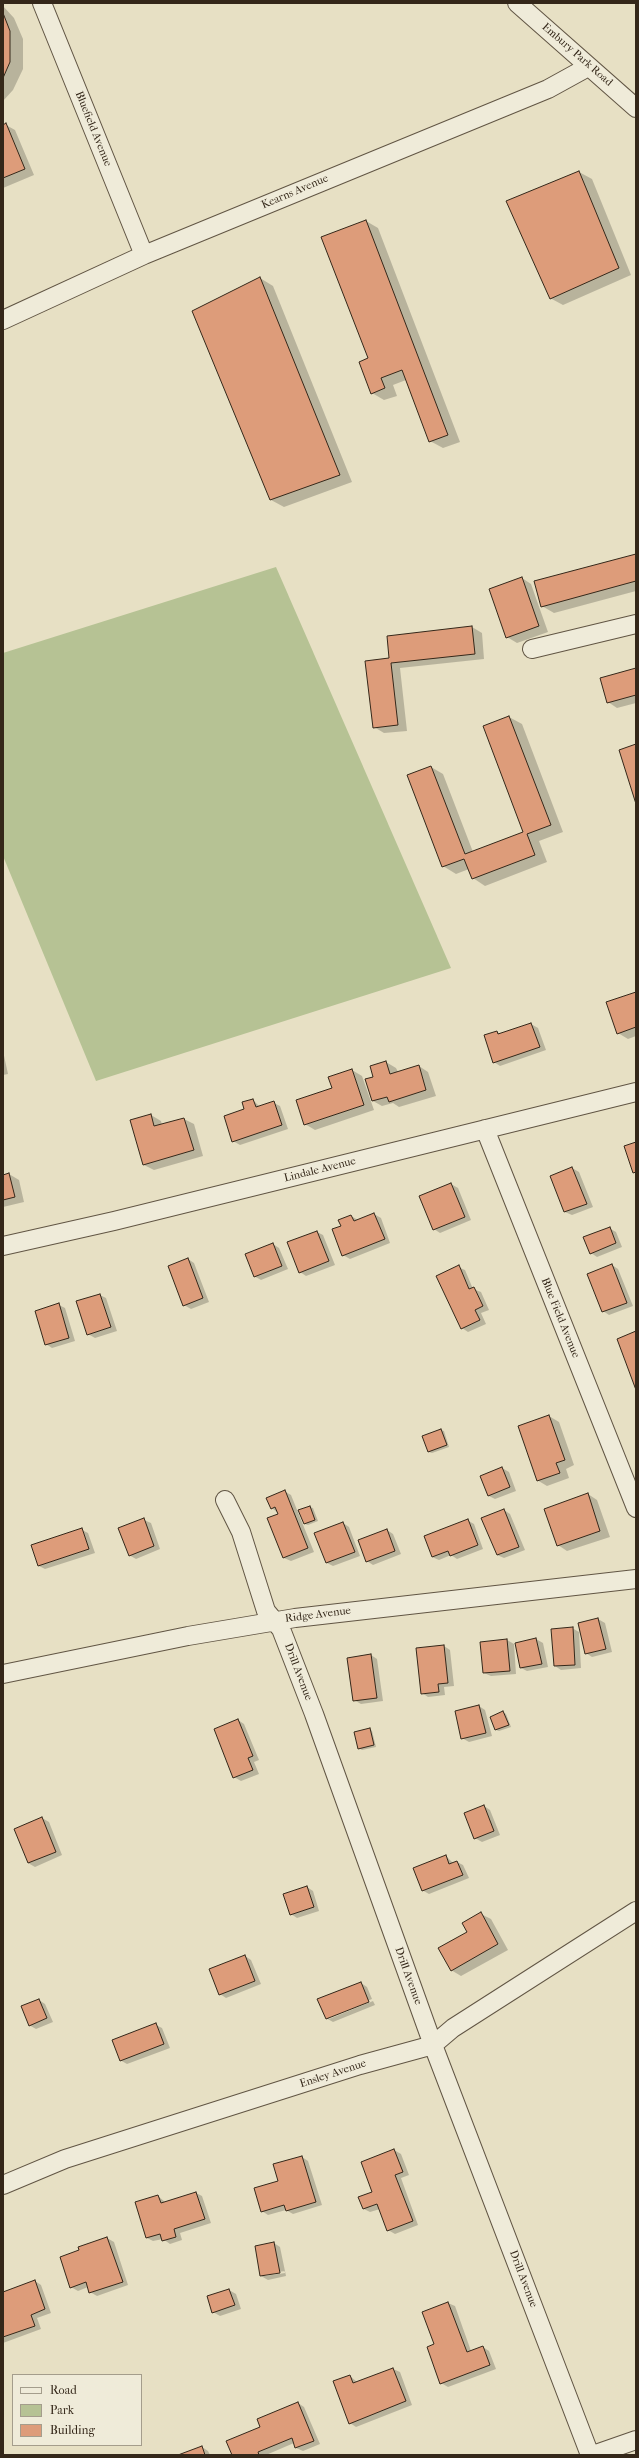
<!DOCTYPE html>
<html>
<head>
<meta charset="utf-8">
<style>
	body { margin:0 }
	#map { position:relative; width:639px; height:2458px; overflow:hidden; background:#e7e0c4; font-family:"IM FELL French Canon",serif }
	canvas { display:block }
	.frame { position:absolute; inset:0; border:4px solid #342719; pointer-events:none }
	.legend { position:absolute; left:12px; top:2374px; width:130px; height:72px; box-sizing:border-box; background:#efebd9; border:1px solid #a49d8c; margin:0; padding:5px 7px; list-style:none; font-size:12px; color:#342719 }
	.legend li { display:flex; align-items:center; gap:8px; height:20px }
	.legend b { width:20px; border:1px solid #a49d8c }
</style>
</head>
<body>
<div id="map">
<canvas width="639" height="2458"></canvas>
<div class="frame"></div>
<ul class="legend">
<li><b style="height:5px;background:#efebd9"></b>Road</li>
<li><b style="height:11px;background:#b6c294"></b>Park</li>
<li><b style="height:11px;background:#dd9c7a"></b>Building</li>
</ul>
</div>
<script>
const ctx = document.querySelector('canvas').getContext('2d');
ctx.lineJoin = 'round';
function paint(path, color) {
  ctx.fillStyle = color;
  ctx.fill(path, 'evenodd');
}
function toPath(rows) {
  const path = new Path2D();
  for (const r of rows) {
    path.moveTo(r[0], r[1]);
    for (let i = 2; i < r.length; i += 2) path.lineTo(r[i], r[i + 1]);
  }
  return path;
}
function trace(path, color, width, dash) {
  ctx.strokeStyle = color;
  ctx.lineWidth = width;
  ctx.lineCap = dash ? 'butt' : 'round';
  ctx.setLineDash(dash || []);
  ctx.stroke(path);
}
function drawText(font, color, halo, rows, align = 'center') {
  ctx.font = font + ' "IM FELL French Canon",serif';
  ctx.lineWidth = 3;
  ctx.setLineDash([]);
  ctx.textBaseline = 'middle';
  ctx.strokeStyle = halo;
  ctx.fillStyle = color;
  for (const [text, x, y, turn = 0] of rows) {
    ctx.save();
    ctx.translate(x, y);
    ctx.rotate((+turn || 0) * Math.PI / 180);
    ctx.textAlign = isNaN(turn) ? turn : align;
    if (halo) ctx.strokeText(text, 0, 0);
    ctx.fillText(text, 0, 0);
    ctx.restore();
  }
}
const green = toPath([
	[276,567,451,968,96,1081,3,856,3,653]
]);
const shadow = toPath([
	[3,6,14,18,23,39,23,69,13,90,3,101],
	[6,125,15,130,34,175,3,188,3,126],
	[579,172,592,179,631,275,563,305,550,298,508,202],
	[366,221,378,228,460,442,443,448,430,441,406,380,393,385,397,396,384,400,372,393],
	[260,278,273,286,352,482,284,507,271,500],
	[636,555,636,591,554,613,542,606],
	[522,578,531,584,548,632,517,643,507,637],
	[472,627,482,633,484,659,400,668,407,731,384,733,374,727,390,659],
	[636,669,636,703,617,708,608,702],
	[509,717,522,724,563,832,539,841,547,862,485,886,473,878,469,869,456,874,443,866,431,767,443,774,473,852,524,833],
	[636,993,636,1036,628,1039,618,1033],
	[531,1024,538,1028,546,1050,500,1066,494,1062,497,1032,501,1034],
	[3,1051,8,1074,3,1075],
	[386,1062,396,1068,398,1072,419,1066,428,1072,436,1096,399,1107,393,1103,382,1106,373,1101,374,1078],
	[352,1070,362,1076,374,1110,315,1130,305,1124,333,1088],
	[253,1100,260,1107,274,1103,280,1106,288,1129,240,1145,233,1141,245,1110],
	[151,1115,161,1121,162,1125,184,1119,194,1124,203,1156,154,1170,144,1165],
	[572,1168,579,1172,593,1207,572,1215,565,1212,552,1176],
	[9,1174,19,1180,24,1202,3,1207,3,1176],
	[451,1184,458,1188,471,1220,440,1233,434,1229],
	[374,1214,381,1218,390,1243,350,1259,343,1255,342,1226,351,1216,358,1220],
	[609,1228,616,1232,622,1247,597,1257,591,1253],
	[317,1232,323,1235,335,1265,306,1276,300,1272],
	[273,1244,279,1248,288,1269,261,1280,254,1276],
	[188,1259,194,1263,209,1302,191,1309,184,1305],
	[612,1265,618,1269,633,1306,609,1315,603,1311],
	[458,1267,465,1270,473,1289,481,1292,489,1310,481,1313,486,1324,468,1332,462,1328],
	[100,1295,106,1298,117,1331,95,1338,88,1334],
	[59,1305,65,1308,75,1341,52,1348,46,1344],
	[549,1416,559,1422,574,1465,566,1469,569,1478,547,1486,537,1480],
	[441,1430,444,1431,449,1447,432,1453,429,1452,423,1437],
	[502,1468,509,1472,516,1491,495,1499,489,1496],
	[284,1491,291,1495,314,1552,291,1561,284,1558,279,1514,272,1508],
	[588,1494,597,1500,610,1537,567,1551,558,1545],
	[310,1507,313,1508,318,1521,308,1525,305,1524],
	[504,1510,510,1514,525,1550,504,1558,497,1555],
	[144,1520,151,1523,160,1549,136,1559,129,1555],
	[467,1520,474,1524,483,1549,457,1559,451,1555,439,1560,432,1557],
	[343,1523,349,1527,360,1556,333,1566,327,1563],
	[82,1530,88,1533,95,1553,45,1569,39,1566],
	[387,1530,393,1534,401,1554,373,1565,367,1561],
	[598,1619,605,1623,612,1652,592,1657,586,1653,579,1623],
	[572,1628,579,1632,581,1668,561,1670,555,1666],
	[536,1639,543,1643,548,1667,527,1671,521,1668],
	[507,1640,514,1644,516,1674,491,1676,484,1673],
	[444,1646,450,1650,454,1686,444,1687,445,1695,428,1697,422,1693],
	[371,1655,377,1659,383,1701,361,1704,354,1700],
	[479,1706,485,1710,492,1736,469,1742,462,1738],
	[503,1712,506,1714,511,1727,499,1731,496,1730,491,1717],
	[238,1720,244,1724,259,1760,254,1762,259,1774,241,1781,234,1777],
	[370,1729,372,1731,376,1747,362,1750,359,1748],
	[484,1806,490,1810,500,1835,482,1842,475,1838],
	[42,1818,49,1822,62,1855,35,1867,28,1863],
	[446,1856,453,1863,457,1862,463,1865,469,1878,429,1894,422,1890],
	[307,1887,313,1891,319,1911,297,1918,291,1914],
	[481,1914,491,1919,508,1950,461,1976,451,1970,468,1932],
	[245,1956,251,1960,261,1984,226,1998,220,1994],
	[361,1983,367,1987,372,1999,329,2016,329,2019,373,2001,375,2005,333,2022,326,2018],
	[39,2000,45,2004,53,2022,36,2029,29,2025],
	[156,2025,162,2028,170,2048,127,2064,120,2060],
	[394,2150,401,2154,409,2175,401,2178,418,2225,395,2234,388,2230,380,2209,370,2212,364,2209],
	[302,2157,308,2161,322,2205,293,2214,286,2210,268,2215,262,2211,279,2182],
	[196,2193,202,2196,211,2223,180,2233,182,2240,170,2244,163,2239,153,2241,147,2238,158,2196,165,2202],
	[107,2238,114,2242,128,2285,97,2296,90,2292,88,2287,78,2291,71,2287,80,2250],
	[274,2243,280,2247,286,2276,268,2280,261,2276],
	[285,2271,285,2273,265,2276,265,2274],
	[35,2281,41,2285,51,2313,37,2318,41,2329,3,2343,3,2293],
	[229,2290,236,2294,241,2309,220,2316,213,2312],
	[448,2303,455,2306,471,2351,483,2347,489,2351,496,2369,448,2387,441,2383,435,2344],
	[393,2369,400,2372,412,2405,356,2427,350,2423,350,2376,357,2382],
	[298,2403,304,2407,320,2444,303,2451,296,2448,294,2443,266,2455,233,2455,261,2427],
	[202,2447,208,2451,210,2455,181,2455]
]);
const building = toPath([
	[3,13,10,31,10,62,3,78,3,13],
	[6,123,25,169,3,178,3,125,6,123],
	[579,171,619,268,550,299,506,201,579,171],
	[366,220,448,435,429,442,402,370,381,378,385,388,371,394,359,362,368,358,321,237,366,220],
	[260,277,340,475,270,500,192,311,260,277],
	[636,554,636,581,541,607,534,581,636,554],
	[522,577,539,626,506,638,489,589,522,577],
	[472,626,475,654,391,663,398,725,373,728,365,661,389,658,387,636,472,626],
	[636,668,636,695,607,703,600,678,636,668],
	[509,716,551,825,527,834,535,855,472,879,464,859,442,867,407,775,431,766,465,854,523,832,483,726,509,716],
	[636,744,636,804,619,750,636,744],
	[636,992,636,1027,617,1034,606,1002,636,992],
	[531,1023,540,1047,493,1063,484,1035,497,1031,498,1034,531,1023],
	[386,1061,390,1074,419,1065,426,1090,389,1102,387,1097,372,1101,365,1079,373,1077,370,1066,386,1061],
	[352,1069,364,1105,304,1125,296,1100,332,1088,328,1077,352,1069],
	[253,1099,256,1107,274,1101,282,1125,232,1142,224,1116,244,1109,242,1102,253,1099],
	[151,1114,154,1126,184,1118,194,1150,143,1165,130,1120,151,1114],
	[636,1142,636,1172,633,1173,624,1146,636,1142],
	[572,1167,587,1204,564,1212,550,1176,572,1167],
	[9,1173,15,1197,3,1200,3,1175,9,1173],
	[451,1183,465,1217,433,1230,419,1196,451,1183],
	[374,1213,385,1239,342,1256,332,1229,341,1226,338,1220,351,1215,354,1221,374,1213],
	[610,1227,616,1243,590,1254,583,1237,610,1227],
	[317,1231,329,1261,299,1273,287,1242,317,1231],
	[273,1243,282,1266,254,1277,245,1254,273,1243],
	[188,1258,203,1298,183,1306,168,1266,188,1258],
	[612,1264,627,1303,602,1312,587,1274,612,1264],
	[459,1265,469,1289,474,1287,483,1306,475,1310,480,1320,461,1329,436,1276,459,1265],
	[100,1294,111,1327,87,1335,76,1301,100,1294],
	[59,1303,69,1338,45,1345,35,1311,59,1303],
	[636,1331,636,1390,617,1339,636,1331],
	[549,1415,565,1460,556,1463,560,1473,537,1481,518,1426,549,1415],
	[441,1429,447,1445,428,1452,422,1436,441,1429],
	[502,1467,510,1487,488,1496,480,1476,502,1467],
	[285,1490,308,1548,283,1558,267,1518,278,1514,275,1507,271,1509,266,1498,285,1490],
	[588,1493,600,1531,557,1546,544,1509,588,1493],
	[310,1506,315,1520,304,1524,298,1510,310,1506],
	[504,1509,519,1547,497,1555,481,1518,504,1509],
	[144,1518,154,1546,129,1556,118,1528,144,1518],
	[468,1519,478,1545,450,1556,448,1551,432,1557,424,1536,468,1519],
	[343,1522,355,1552,326,1563,314,1533,343,1522],
	[82,1528,89,1549,38,1566,31,1545,82,1528],
	[387,1529,395,1551,366,1562,358,1540,387,1529],
	[598,1618,606,1649,585,1654,578,1623,598,1618],
	[573,1627,575,1665,554,1666,551,1629,573,1627],
	[536,1638,542,1664,520,1668,515,1643,536,1638],
	[507,1639,510,1671,483,1673,480,1642,507,1639],
	[444,1645,448,1683,438,1684,439,1692,421,1694,416,1648,444,1645],
	[371,1654,377,1698,353,1701,347,1658,371,1654],
	[479,1705,486,1733,461,1739,455,1711,479,1705],
	[503,1711,509,1725,495,1730,490,1717,503,1711],
	[238,1719,253,1756,248,1758,253,1770,233,1778,214,1729,238,1719],
	[370,1728,374,1745,358,1749,354,1732,370,1728],
	[484,1805,494,1831,474,1839,464,1813,484,1805],
	[42,1817,56,1852,28,1863,14,1829,42,1817],
	[446,1855,449,1864,457,1861,463,1875,422,1891,413,1868,446,1855],
	[307,1886,314,1907,290,1915,283,1894,307,1886],
	[481,1912,498,1944,451,1971,438,1948,467,1932,462,1923,481,1912],
	[245,1955,255,1981,219,1995,209,1969,245,1955],
	[361,1982,369,2002,326,2019,317,1999,361,1982],
	[39,1999,47,2018,29,2026,21,2006,39,1999],
	[156,2023,164,2044,120,2061,112,2040,156,2023],
	[394,2149,403,2172,395,2175,413,2221,387,2231,377,2204,363,2209,358,2197,372,2192,361,2162,394,2149],
	[302,2156,316,2202,286,2211,284,2205,261,2212,254,2188,278,2181,273,2164,302,2156],
	[196,2192,205,2219,174,2229,176,2237,162,2241,160,2234,146,2238,135,2202,158,2195,161,2203,196,2192],
	[107,2237,123,2282,89,2293,86,2282,70,2288,60,2257,79,2250,78,2247,107,2237],
	[274,2242,280,2273,260,2276,255,2246,274,2242],
	[35,2280,45,2309,31,2315,35,2326,3,2337,3,2292,35,2280],
	[229,2289,235,2305,212,2313,207,2296,229,2289],
	[448,2302,467,2352,483,2346,490,2365,440,2384,427,2347,434,2344,422,2312,448,2302],
	[393,2368,406,2401,349,2424,333,2381,350,2375,353,2383,393,2368],
	[298,2402,314,2441,295,2448,292,2438,258,2452,259,2455,232,2455,226,2441,260,2427,257,2419,298,2402],
	[202,2446,205,2455,178,2455,202,2446]
]);
const minor = toPath([
	[42,3,144,255],
	[517,3,636,108],
	[3,320,144,255,548,89,588,67],
	[532,649,636,624],
	[485,1129,636,1508],
	[3,1246,114,1221,636,1092],
	[225,1500,241,1532,266,1611,281,1629,314,1714,433,2045,590,2455],
	[3,1674,188,1636,295,1618,636,1579],
	[3,2185,65,2159,360,2065,433,2045,453,2028,636,1911],
	[593,2455,636,2440]
]);
const streetNames = [
	["Embury Park Road",577,55,41],
	["Bluefield Avenue",93,129,68],
	["Kearns Avenue",295,192,-23],
	["Lindale Avenue",320,1170,-14],
	["Blue Field Avenue",560,1318,68],
	["Ridge Avenue",318,1615,-7],
	["Drill Avenue",298,1672,69],
	["Drill Avenue",408,1976,70],
	["Ensley Avenue",333,2074,-18],
	["Drill Avenue",523,2279,69]
];
paint(green, '#b6c294');
paint(shadow, '#0003');
paint(building, '#dd9c7a');
trace(building, '#342719', 1);
trace(minor, '#615544', 20);
trace(minor, '#efebd9', 18);
drawText('11px', '#342719', '#efebd9', streetNames);
</script>
</body>
</html>
